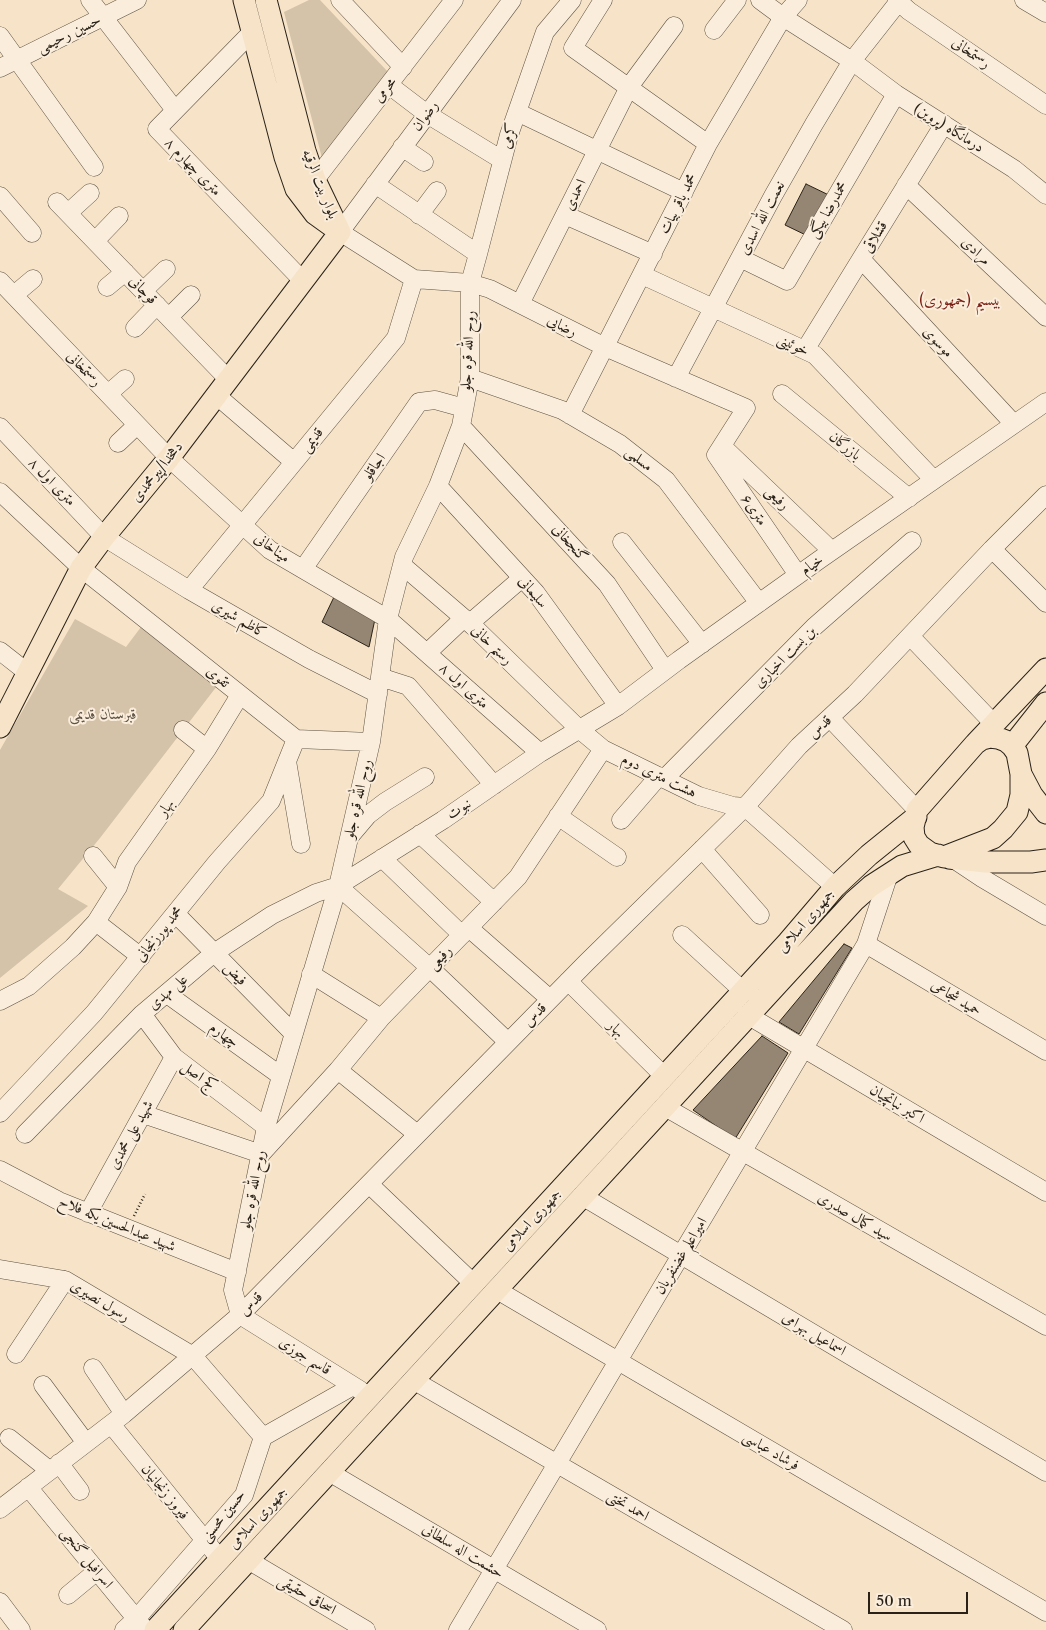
<!DOCTYPE html>
<html>
<head>
<meta charset="utf-8">
<style>
	body { margin:0 }
	#map { position:relative; width:1046px; height:1630px; overflow:hidden; background:#f7e3c7; font-family:"Libre Caslon Text",serif }
	canvas { display:block }
	.scale { position:absolute; left:868px; top:1592px; width:100px; height:22px; box-sizing:border-box; border:2px solid #2a2219; border-top:0; padding-left:6px; font-size:15px; line-height:18px; white-space:nowrap; color:#2a2219; -webkit-text-stroke:4px #faeddb; paint-order:stroke }
</style>
</head>
<body>
<div id="map">
<canvas width="1046" height="1630"></canvas>
<div class="scale">50 m</div>
</div>
<script>
const ctx = document.querySelector('canvas').getContext('2d');
ctx.lineJoin = 'round';
function paint(path, color) {
  ctx.fillStyle = color;
  ctx.fill(path, 'evenodd');
}
function toPath(rows) {
  const path = new Path2D();
  for (const r of rows) {
    path.moveTo(r[0], r[1]);
    for (let i = 2; i < r.length; i += 2) path.lineTo(r[i], r[i + 1]);
  }
  return path;
}
function trace(path, color, width, dash) {
  ctx.strokeStyle = color;
  ctx.lineWidth = width;
  ctx.lineCap = dash ? 'butt' : 'round';
  ctx.setLineDash(dash || []);
  ctx.stroke(path);
}
function drawText(font, color, halo, rows, align = 'center') {
  ctx.font = font + ' "Libre Caslon Text",Amiri,serif';
  ctx.lineWidth = 4;
  ctx.setLineDash([]);
  ctx.textBaseline = 'middle';
  ctx.strokeStyle = halo;
  ctx.fillStyle = color;
  for (const [text, x, y, turn = 0] of rows) {
    ctx.save();
    ctx.translate(x, y);
    ctx.rotate((+turn || 0) * Math.PI / 180);
    ctx.textAlign = isNaN(turn) ? turn : align;
    if (halo) ctx.strokeText(text, 0, 0);
    ctx.fillText(text, 0, 0);
    ctx.restore();
  }
}
const green = toPath([
	[309,0,320,0,388,72,322,158,284,12],
	[75,619,126,647,141,627,217,686,100,838,58,889,88,906,0,978,0,750]
]);
const building = toPath([
	[806,184,835,198,812,238,785,225,806,184],
	[334,597,375,619,369,647,322,622,334,597],
	[844,944,852,948,799,1034,779,1022,844,944],
	[762,1036,788,1053,735,1139,693,1110,762,1036]
]);
const path = toPath([
	[134,1216,145,1194]
]);
const minor = toPath([
	[90,0,175,110],
	[340,0,403,67],
	[512,0,340,232,414,279,470,283,490,289,605,347,746,408,716,455,798,575],
	[603,0,573,48,708,144],
	[760,0,783,17,852,61,896,94,1014,169,1046,195],
	[897,0,909,11,1046,105],
	[1024,0,1046,13],
	[714,30,737,0],
	[252,32,157,129,303,281],
	[0,36,94,167],
	[0,68,137,0],
	[389,85,427,114,502,160],
	[517,112,684,192],
	[402,147,424,162],
	[315,180,454,0],
	[375,184,478,254],
	[906,185,1046,317],
	[0,196,32,233],
	[57,202,228,379],
	[68,213,90,193],
	[419,215,437,191],
	[565,215,653,254],
	[95,241,119,216],
	[740,258,787,281,896,94],
	[861,259,1014,424],
	[642,275,815,355,934,480],
	[0,281,169,458,270,550,388,619,540,753],
	[107,287,125,272],
	[143,291,166,269],
	[14,295,33,279],
	[520,304,629,87,674,26],
	[169,317,191,295],
	[135,328,157,305],
	[805,350,944,124],
	[470,378,562,410,620,444,666,480,759,603],
	[676,378,773,196,814,124,852,61,900,0],
	[108,394,125,379],
	[782,394,909,498],
	[216,395,294,462],
	[570,415,708,144,783,17,798,0],
	[461,426,607,584,665,670],
	[0,427,104,537,189,590,309,659,378,694],
	[118,443,137,425],
	[722,446,832,551],
	[438,486,536,593,618,706],
	[0,492,81,568,296,739,371,742],
	[622,542,702,644],
	[992,549,1046,603],
	[402,565,473,626,579,729,603,749,699,796,733,806,745,807,835,887],
	[303,569,419,402,435,400,464,408],
	[189,590,396,338,414,279],
	[470,623,522,578],
	[911,637,994,724],
	[0,651,28,673],
	[427,653,464,618],
	[380,677,408,686,494,785],
	[830,718,917,810],
	[183,730,207,749],
	[287,761,301,844],
	[664,779,814,627,912,541],
	[558,816,617,857],
	[621,820,659,776],
	[420,834,494,902],
	[351,835,368,815,385,802,425,777],
	[702,849,760,915],
	[93,856,118,887],
	[382,858,462,935],
	[952,858,982,878,1046,916],
	[338,886,430,968,508,1042],
	[176,914,294,1034],
	[96,922,141,957],
	[469,928,550,999],
	[682,935,743,991],
	[866,944,1046,1051],
	[311,974,381,1018],
	[568,981,664,1076],
	[167,994,281,1076],
	[0,1001,29,986,73,947,96,922,118,887,127,862,207,749,240,695],
	[142,1014,174,1057,266,1127],
	[749,1016,1046,1192],
	[338,1070,417,1134],
	[665,1107,1046,1326],
	[0,1113,94,1013,217,862,271,801,296,739],
	[143,1114,261,1154,338,1070,381,1018,518,877,603,749],
	[25,1134,142,1014,214,953,272,915,316,893,338,886,443,820,540,753,618,706,679,660,819,560,1046,402],
	[0,1170,59,1201,237,1272],
	[369,1184,474,1284],
	[582,1196,1046,1472],
	[88,1213,174,1057],
	[0,1269,65,1280,193,1356,263,1437],
	[497,1290,1046,1612],
	[240,1315,233,1290,266,1127,338,886,371,742,388,619,404,557,438,486,461,426,470,378,470,283,478,254,509,135,545,32,572,0],
	[240,1315,360,1390],
	[16,1354,65,1280],
	[93,1368,124,1414],
	[413,1380,843,1630],
	[43,1385,86,1443],
	[111,1424,220,1559],
	[9,1438,49,1470],
	[59,1463,80,1491],
	[329,1472,597,1630],
	[28,1487,143,1627],
	[0,1509,124,1414,240,1315,586,963,745,807,799,746,855,694,992,549,1046,495],
	[248,1560,366,1630],
	[68,1595,97,1571],
	[0,1602,21,1630],
	[124,1630,136,1619,244,1495,263,1437,353,1386],
	[458,1630,866,944,889,874]
]);
const major = toPath([
	[244,0,285,157,296,189,315,214,340,232],
	[266,0,305,151,315,180,339,230],
	[0,727,81,568,104,537,169,458,340,232],
	[990,737,998,738,1006,741,1012,746,1017,753,1021,774,1021,795,1017,812,1003,829,993,838,944,857,930,853,919,845,914,837,913,827,917,810,975,744,982,739,990,737],
	[976,743,1046,669],
	[1012,746,1046,703],
	[1022,776,1032,795,1046,813],
	[949,858,986,862,1031,862,1046,860],
	[155,1630,788,942,835,887,869,855,916,817],
	[184,1630,854,901,871,886,902,866,938,855]
]);
const streetNames = [
	["حسین رحیمی",69,34,-26],
	["رستمخانی",971,53,35],
	["محرمی",385,90,-52],
	["رضوان",425,116,-53],
	["درمانگاه (پروین)",949,128,32],
	["کرمی",509,136,-73],
	["۸ متری چهارم",193,167,46],
	["بلوار بیت الرقیه",320,184,68],
	["احمدی",575,195,-64],
	["محمد باقر بیات",678,204,-63],
	["محمدرضا بیگی",828,210,-60],
	["نعمت الله اسدی",762,218,-62],
	["قشلاقی",875,237,-59],
	["مرادی",976,251,43],
	["قوچانی",143,290,46],
	["رضایی",562,326,27],
	["موسوی",938,342,47],
	["خوئینی",793,345,25],
	["روح الله قره جلو",468,351,-87],
	["رستمخانی",84,369,46],
	["قدیمی",312,440,-51],
	["بازرگان",845,446,39],
	["مسلمی",639,459,39],
	["اجاقلو",374,467,-55],
	["دهخدا/پیرمحمدی",157,472,-51],
	["۸ متری اول",52,482,46],
	["رفیعی",777,498,44],
	["۶متری",754,510,56],
	["گنجخانی",570,543,48],
	["میناخانی",272,548,36],
	["خیام",812,565,-35],
	["سلیمانی",533,592,50],
	["کاظم شیری",239,619,30],
	["رستم خانی",492,645,44],
	["بن بست اخباری",785,657,-45],
	["تقوی",218,677,39],
	["۸ متری اول",464,686,42],
	["قدس",820,727,-43],
	["هشت متری دوم",659,776,26],
	["روح الله قره جلو",358,799,-77],
	["بهار",166,808,-55],
	["نبوت",459,809,-34],
	["جمهوری اسلامی",806,921,-49],
	["محمد پورزنجانی",159,934,-51],
	["رفیعی",440,958,-46],
	["فیض",235,974,45],
	["علی مهدی",168,992,-40],
	["حمید شجاعی",956,998,31],
	["قدس",535,1015,-46],
	["بهار",616,1029,45],
	["چهارم",224,1035,36],
	["کج اصل",199,1076,37],
	["اکبر نباتچیان",897,1104,31],
	["شهید علی محمدی",131,1135,-61],
	["روح الله قره جلو",253,1190,-79],
	["سید کمال صدری",855,1217,30],
	["جمهوری اسلامی",532,1220,-47],
	["شهید عبدالحسین یکه فلاح",117,1224,22],
	["امیراعلم غضنفریان",681,1256,-59],
	["رسول نصیری",100,1301,31],
	["قدس",251,1304,-45],
	["اسماعیل بهرامی",814,1334,31],
	["قاسم جوزی",305,1356,32],
	["فرشاد عباسی",771,1451,30],
	["فیروز زنجانیان",165,1492,51],
	["احمد تختی",628,1506,30],
	["حسین محسنی",223,1516,-51],
	["جمهوری اسلامی",258,1518,-47],
	["حشمت اله سلطانی",463,1551,31],
	["اسرافیل گنجی",87,1558,51],
	["اسحاق حقیقی",307,1595,30]
];
const parkNames = [
	["قبرستان قدیمى",103,715]
];
const neighbourhoodNames = [
	["(بیسیم (جمهوری",960,300]
];
paint(green, '#d4c2a9');
paint(building, '#958673');
trace(building, '#2a2219', 1);
trace(minor, '#5d5244', 19);
trace(major, '#2a2219', 23);
trace(path, '#2a2219', 2.5, [1, 2.5]);
trace(minor, '#faeddb', 18);
trace(major, '#f7e3c7', 21);
drawText('15px', '#2a2219', '#faeddb', streetNames);
drawText('italic 15px', '#5d5244', '#faeddb', parkNames);
drawText('16px', '#7a1f14', '#faeddb', neighbourhoodNames);
</script>
</body>
</html>
